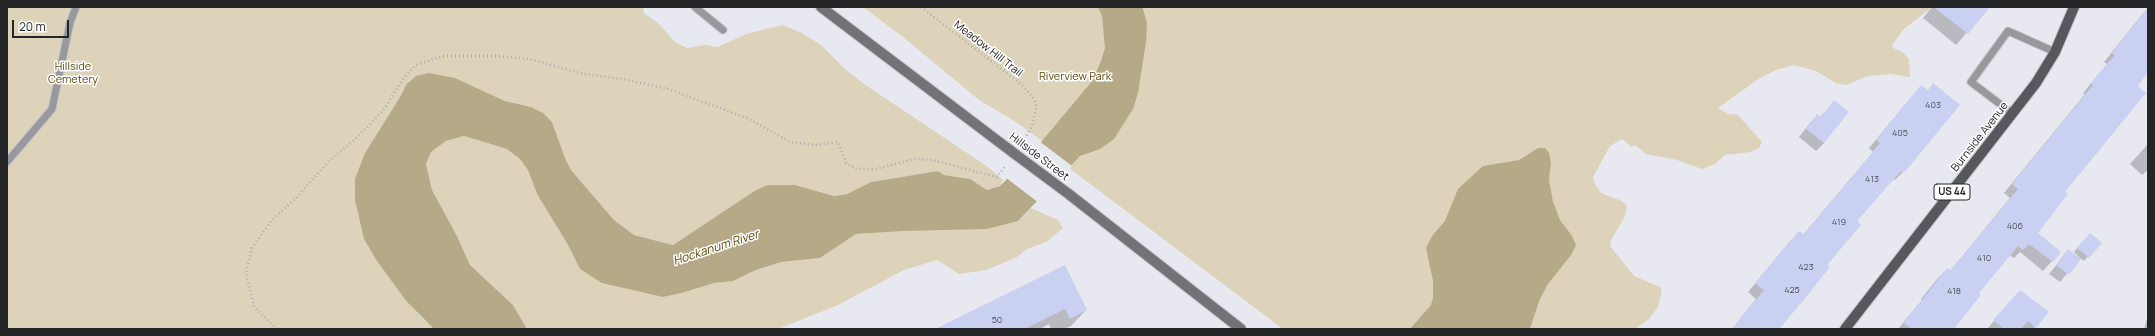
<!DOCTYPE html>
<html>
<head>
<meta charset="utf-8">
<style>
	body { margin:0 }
	#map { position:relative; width:2155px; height:336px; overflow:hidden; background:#e8e9f0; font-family:Manrope,sans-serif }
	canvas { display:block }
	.frame { position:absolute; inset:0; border:8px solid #242527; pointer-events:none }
	.scale { position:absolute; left:12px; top:20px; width:57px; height:18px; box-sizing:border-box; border:2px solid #242527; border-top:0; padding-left:5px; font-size:12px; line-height:14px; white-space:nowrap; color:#242527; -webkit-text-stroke:3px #fff; paint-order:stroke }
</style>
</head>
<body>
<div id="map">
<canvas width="2155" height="336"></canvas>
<div class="frame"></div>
<div class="scale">20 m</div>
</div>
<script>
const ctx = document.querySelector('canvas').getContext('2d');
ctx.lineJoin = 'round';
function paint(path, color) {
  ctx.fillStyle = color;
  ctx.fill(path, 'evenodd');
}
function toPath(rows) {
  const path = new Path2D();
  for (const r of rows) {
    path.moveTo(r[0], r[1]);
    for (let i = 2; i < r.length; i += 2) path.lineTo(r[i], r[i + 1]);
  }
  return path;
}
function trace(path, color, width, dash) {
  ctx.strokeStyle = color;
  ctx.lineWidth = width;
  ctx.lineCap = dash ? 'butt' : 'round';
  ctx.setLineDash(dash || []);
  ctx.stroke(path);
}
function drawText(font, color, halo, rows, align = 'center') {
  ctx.font = font + ' Manrope,sans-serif';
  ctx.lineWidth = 3;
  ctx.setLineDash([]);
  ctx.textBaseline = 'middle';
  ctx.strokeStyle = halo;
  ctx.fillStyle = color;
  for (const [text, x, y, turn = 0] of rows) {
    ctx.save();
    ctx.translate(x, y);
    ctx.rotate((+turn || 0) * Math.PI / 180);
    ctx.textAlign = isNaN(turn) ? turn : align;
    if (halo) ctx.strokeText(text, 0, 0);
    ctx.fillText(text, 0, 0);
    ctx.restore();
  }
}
const green = toPath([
	[7,7,643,7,644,13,659,24,675,42,687,48,705,45,718,47,746,34,782,25,800,32,821,45,844,68,864,84,988,167,1003,180,1000,186,987,190,970,179,944,175,938,171,871,182,847,194,834,196,795,185,756,190,673,245,634,235,614,220,571,170,565,158,552,122,531,107,505,101,455,78,406,85,400,97,365,153,407,302,424,320,436,329,7,329],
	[863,7,1932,7,1904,29,1892,45,1893,48,1902,52,1909,59,1910,77,1890,74,1868,76,1846,85,1836,83,1816,71,1794,65,1776,70,1757,80,1718,108,1728,114,1738,115,1762,142,1759,148,1751,152,1725,155,1715,164,1702,169,1677,160,1646,154,1635,145,1632,147,1622,139,1610,146,1593,177,1595,184,1601,193,1622,201,1627,206,1624,218,1611,240,1610,246,1634,276,1660,287,1662,290,1658,307,1649,319,1635,329,1530,329,1540,299,1551,278,1413,329,1283,329,1061,162,1064,157,1016,122,979,100,908,41],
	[1538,148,1551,163,1549,180,1551,195,1510,162,1519,160],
	[464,136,507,149,520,159,528,170,537,194,568,245,580,269,663,297,682,293,714,283,733,281,756,270,781,262,820,258,856,234,1018,221,1031,208,1058,220,1063,228,1046,242,1027,249,1017,257,986,270,959,274,937,260,904,270,838,305,778,329,527,329,513,305,470,265,457,236,432,190,426,164,431,152,446,141]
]);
const water = toPath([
	[1098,7,1142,7,1143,9,1147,23,1146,42,1138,93,1133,109,1114,139,1100,149,1080,156,1018,221,987,229,902,231,856,234,820,258,781,262,756,270,733,281,714,283,682,293,663,297,602,283,580,269,568,245,537,194,528,170,520,159,507,149,464,136,446,141,431,152,426,164,432,190,457,236,470,265,513,305,527,329,433,328,407,302,377,261,364,239,355,200,355,179,365,153,400,97,406,85,416,76,429,73,455,78,505,101,531,107,543,113,552,122,565,158,571,170,614,220,634,235,673,245,756,190,768,185,795,185,834,196,847,194,871,182,938,171,944,175,970,179,987,190,1000,186,1027,159,1093,80,1101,61,1105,48,1102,16],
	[1538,148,1545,148,1549,153,1551,163,1549,180,1553,202,1560,220,1572,236,1576,245,1571,255,1548,284,1540,299,1530,329,1410,329,1431,305,1433,298,1433,281,1426,248,1432,236,1445,221,1458,189,1483,166,1519,160]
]);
const pier = toPath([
	[1039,141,1072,166,1039,203,1005,177]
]);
const shadow = toPath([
	[1932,7,1989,7,1956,45,1923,18],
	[2148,7,2148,71,2036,233,2060,252,2043,271,2020,252,2014,258,2009,255,1978,294,1952,329,1898,329,1922,300,1921,299,1938,278,1947,269,1950,271,2010,198,2004,193,2085,94,2083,93,2107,64,2104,62],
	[1913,95,1903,172,1895,180,1893,179,1856,222,1779,329,1732,329,1756,299,1748,292,1791,240,1803,235,1840,191,1873,152,1869,148],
	[1834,102,1824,143,1816,151,1799,137,1810,123,1818,115,1820,117],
	[2148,144,2148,170,2142,175,2130,164],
	[2086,238,2100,243,2084,261,2080,258,2060,282,2049,274,2068,251,2079,259,2080,258,2074,252],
	[1064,266,1086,310,1071,326,1064,329,1051,329,1049,324,1040,329,937,329],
	[2012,300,2048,313,2033,329,1987,329],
	[2148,315,2148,329,2144,329]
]);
const building = toPath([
	[1934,7,1990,7,1968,34],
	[2148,7,2148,72,2138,86,2146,93,2065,192,2068,194,2038,233,2061,252,2053,262,2029,244,2023,250,2018,246,1979,293,1981,295,1954,329,1912,329,1904,323,1947,268,1951,270,2018,189,2012,184,2093,85,2091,83,2115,55,2112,53],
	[1933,83,1960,105,1904,173,1901,171,1857,221,1861,225,1827,265,1830,267,1802,302,1779,329,1732,329,1764,290,1755,283,1799,231,1804,234,1848,182,1880,143,1876,140,1921,85,1928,90],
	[1834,100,1849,112,1824,143,1806,129,1817,114,1821,117],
	[2090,233,2102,243,2089,258,2077,248],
	[2068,249,2081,259,2069,275,2056,265],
	[1065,265,1087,310,1070,319,1065,309,1025,329,935,329],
	[2020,290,2049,312,2036,328,2028,321,2021,329,2004,329,1993,320]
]);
const path = toPath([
	[921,7,1022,85,1035,100,1036,109,1032,126,1022,143],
	[277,329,254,307,246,273,252,248,272,220,297,197,329,161,354,140,382,112,405,76,416,65,443,56,500,56,529,59,584,74,623,79,668,89,747,118,790,142,815,145,838,142,846,163,857,169,876,169,914,159,932,160,997,177,1006,165]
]);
const service = toPath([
	[695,7,723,30],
	[2013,114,1971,82,2008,31,2055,52],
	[7,162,52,109,70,23,76,7]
]);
const secondary = toPath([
	[821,7,1011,151],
	[1070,195,1241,329]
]);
const primary = toPath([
	[1845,329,2036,83,2055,52,2074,7]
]);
const secondaryBridge = toPath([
	[1011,151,1070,195]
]);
const numberNames = [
	["403",1933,105],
	["405",1900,133],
	["413",1872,179],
	["419",1839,222],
	["406",2015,226],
	["410",1984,258],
	["423",1806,267],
	["425",1792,290],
	["418",1954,291],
	["50",997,320]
];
const shields = [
	[1952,192,36]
];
const shieldNames = [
	["US 44",1952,192]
];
const streetNames = [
	["Meadow Hill Trail",988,49,38],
	["Burnside Avenue",1980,137,-52],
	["Hillside Street",1039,157,37]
];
const parkNames = [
	["Hillside",73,67],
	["Cemetery",73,80],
	["Riverview Park",1075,77]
];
const waterNames = [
	["Hockanum River",716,248,-18]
];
paint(green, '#dcd3ba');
paint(water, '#b5a988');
paint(pier, '#e8e9f0');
paint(shadow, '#0003');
paint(building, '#cad0f2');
trace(service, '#c5c6cc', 9);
trace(secondary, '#c5c6cc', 12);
trace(primary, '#c5c6cc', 12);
trace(path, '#acadb2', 2.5, [1, 3]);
trace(service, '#98999c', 7);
trace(secondary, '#727377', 10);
trace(primary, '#57585d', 10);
trace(secondaryBridge, '#c5c6cc', 12, []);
trace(secondaryBridge, '#727377', 10);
drawText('9px', '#4e505a', null, numberNames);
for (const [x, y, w] of shields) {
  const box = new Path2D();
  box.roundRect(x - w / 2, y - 8, w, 16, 3);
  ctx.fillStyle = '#fff';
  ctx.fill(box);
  trace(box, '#242527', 1);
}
drawText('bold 10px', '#242527', null, shieldNames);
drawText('11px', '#242527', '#fff', streetNames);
drawText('11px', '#5b490d', '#fff', parkNames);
drawText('italic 12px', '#594709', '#fff', waterNames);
</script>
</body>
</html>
